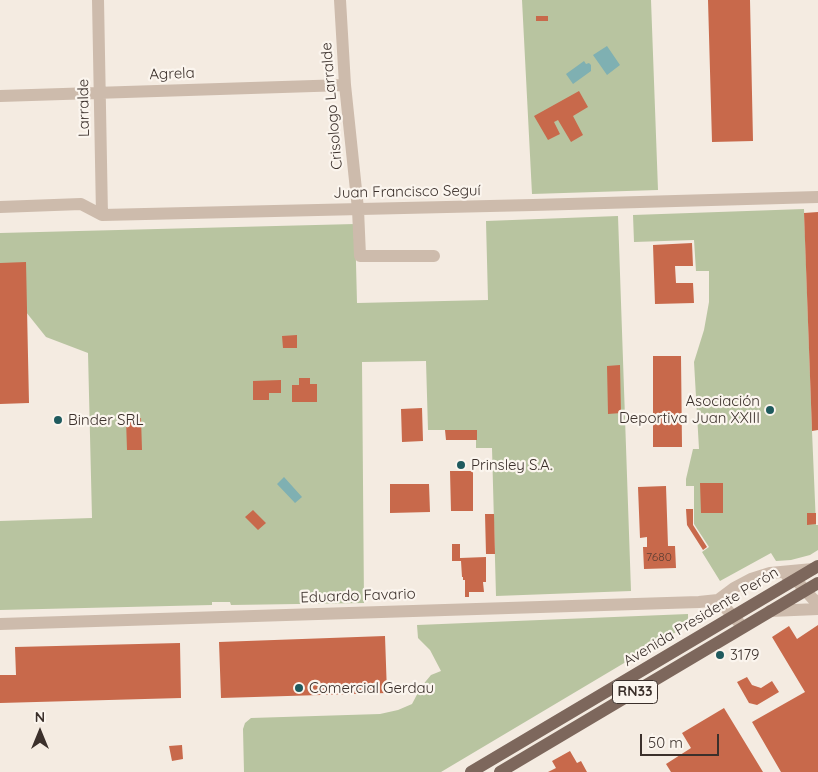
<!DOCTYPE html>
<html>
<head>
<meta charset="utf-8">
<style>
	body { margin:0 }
	#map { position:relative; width:818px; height:772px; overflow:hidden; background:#f4ebe1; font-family:Quicksand,sans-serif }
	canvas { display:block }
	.north { position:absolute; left:15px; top:707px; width:50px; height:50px; -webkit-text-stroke:4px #fbf5ee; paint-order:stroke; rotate:0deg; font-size:14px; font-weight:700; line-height:20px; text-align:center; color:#3b302b }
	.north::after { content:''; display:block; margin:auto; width:18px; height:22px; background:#3b302b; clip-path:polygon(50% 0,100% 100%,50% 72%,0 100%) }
	.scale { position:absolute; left:640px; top:734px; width:79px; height:22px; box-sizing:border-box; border:2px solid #3b302b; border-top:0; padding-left:6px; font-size:15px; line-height:18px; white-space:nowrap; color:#3b302b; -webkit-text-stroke:4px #fbf5ee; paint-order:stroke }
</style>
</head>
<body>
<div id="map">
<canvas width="818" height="772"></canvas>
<div class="north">N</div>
<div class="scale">50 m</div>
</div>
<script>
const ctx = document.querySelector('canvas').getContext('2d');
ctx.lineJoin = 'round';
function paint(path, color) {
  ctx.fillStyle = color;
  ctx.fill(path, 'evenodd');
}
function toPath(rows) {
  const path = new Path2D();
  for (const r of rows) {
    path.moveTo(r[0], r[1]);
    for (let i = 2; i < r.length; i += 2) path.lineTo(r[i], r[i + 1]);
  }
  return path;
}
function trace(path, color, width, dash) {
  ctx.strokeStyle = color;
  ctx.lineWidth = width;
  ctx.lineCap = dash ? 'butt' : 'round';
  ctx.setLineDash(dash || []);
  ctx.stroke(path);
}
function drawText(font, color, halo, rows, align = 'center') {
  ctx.font = font + ' Quicksand,sans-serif';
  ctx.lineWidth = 4.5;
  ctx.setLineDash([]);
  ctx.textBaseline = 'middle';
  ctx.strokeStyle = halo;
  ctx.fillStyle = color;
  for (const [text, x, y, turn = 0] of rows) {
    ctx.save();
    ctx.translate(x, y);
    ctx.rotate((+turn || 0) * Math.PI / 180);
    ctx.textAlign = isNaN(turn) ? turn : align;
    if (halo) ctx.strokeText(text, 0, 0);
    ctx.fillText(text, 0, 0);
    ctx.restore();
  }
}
const green = toPath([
	[522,0,651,0,658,190,532,194],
	[804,209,812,431,816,525,818,525,818,550,810,555,791,560,776,561,771,553,720,581,702,552,709,547,694,524,694,486,686,486,686,479,693,449,699,449,694,362,704,330,709,302,709,271,696,271,694,240,634,242,633,215],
	[618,216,631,591,496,596,492,448,476,448,476,430,428,430,426,361,362,362,364,603,231,605,230,602,212,602,212,605,0,610,0,521,92,518,88,353,46,337,14,297,0,275,0,233,355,224,357,303,488,300,486,221],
	[688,614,688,625,441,772,244,772,243,729,245,723,251,718,380,714,398,710,412,704,421,687,431,675,441,671,430,650,418,638,417,625]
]);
const water = toPath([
	[607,46,620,65,607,75,593,55],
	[584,61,586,64,589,63,591,65,591,71,573,84,566,74],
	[284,477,302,497,295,503,277,484]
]);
const building = toPath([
	[708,0,750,0,753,141,712,142],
	[536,16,548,16,548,21,536,21],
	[579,91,588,107,573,116,583,135,571,142,558,120,554,122,560,134,548,140,534,116],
	[818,212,818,430,812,431,804,213],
	[692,243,693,266,675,266,676,283,693,283,694,303,655,304,653,245],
	[26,262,29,403,0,404,0,263],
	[297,335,297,348,283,348,282,336],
	[653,356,681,356,682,447,653,447],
	[620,365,621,413,608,414,607,366],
	[299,378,310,378,310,384,317,384,317,402,292,402,292,385,299,385],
	[281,380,281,393,269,393,269,400,253,400,253,381],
	[422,408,423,441,402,442,401,409],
	[141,418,142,450,127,450,126,419],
	[445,430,477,430,477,440,446,440],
	[450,471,473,471,473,511,451,511],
	[700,483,723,483,723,513,701,513],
	[390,484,429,484,430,512,390,513],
	[666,486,668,546,675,546,676,568,644,569,643,547,647,547,647,537,640,538,638,487],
	[686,509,693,509,693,525,707,547,703,550,687,525],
	[253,510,266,523,258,530,245,517],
	[807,513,816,513,816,524,807,525],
	[485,514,494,514,495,554,486,554],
	[452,544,460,544,460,558,486,557,486,582,483,582,484,592,469,592,469,597,465,597,465,580,463,580,463,577,462,577,461,561,452,561],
	[818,625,818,772,781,772,752,722,805,692,772,637,789,626,797,639],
	[385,636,387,693,221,698,219,642],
	[180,643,181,698,0,703,0,675,16,675,15,647],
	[747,677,752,685,761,688,772,681,779,692,757,705,749,703,737,682],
	[724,708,763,772,671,772,666,764,691,748,682,733],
	[182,745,183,759,172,761,169,746],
	[570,751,577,763,581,761,587,772,548,772,556,768,552,761]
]);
const minor = toPath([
	[98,0,102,215],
	[340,0,345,85,358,209,360,256,434,256],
	[0,96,345,85],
	[0,207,81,204,102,215,533,205,818,197],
	[787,576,796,580,813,599,818,602],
	[718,600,743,627],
	[770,611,818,609],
	[0,624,699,602,718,600,734,588,751,579,770,573,813,569]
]);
const major = toPath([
	[471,772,818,566],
	[500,772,818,583]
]);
const markers = [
	[770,410,5,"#1f5a5e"],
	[58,420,5,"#1f5a5e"],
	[461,465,5,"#1f5a5e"],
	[720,655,5,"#1f5a5e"],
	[299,688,5,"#1f5a5e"]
];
const numberNames = [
	["7680",659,557]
];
const shields = [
	[635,692,45]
];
const shieldNames = [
	["RN33",635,692]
];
const streetNames = [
	["Agrela",172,74,-2],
	["Crisologo Larralde",332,106,-95],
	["Larralde",84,108,-91],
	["Juan Francisco Seguí",407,192,-1],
	["Eduardo Favario",358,596,-2],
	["Avenida Presidente Perón",701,617,-31]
];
const poiNames = [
	["Asociación",760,401,"right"],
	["Deportiva Juan XXIII",760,418,"right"],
	["Binder SRL",68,420],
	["Prinsley S.A.",471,465],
	["3179",730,655],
	["Comercial Gerdau",309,688]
];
paint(green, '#b8c4a0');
paint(water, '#7fb0b2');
paint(building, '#c8694b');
trace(minor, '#cdbbac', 12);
trace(major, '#7d675c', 12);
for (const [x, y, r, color] of markers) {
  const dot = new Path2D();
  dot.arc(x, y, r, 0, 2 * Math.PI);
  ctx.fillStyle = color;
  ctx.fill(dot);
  trace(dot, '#fbf5ee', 2);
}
drawText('12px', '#5e3e33', null, numberNames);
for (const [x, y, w] of shields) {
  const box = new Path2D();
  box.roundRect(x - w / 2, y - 11.5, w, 23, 4);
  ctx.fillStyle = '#fbf5ee';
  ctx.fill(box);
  trace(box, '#3b302b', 1);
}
drawText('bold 14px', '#3b302b', null, shieldNames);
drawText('15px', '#3b302b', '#fbf5ee', streetNames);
drawText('15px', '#3b302b', '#fbf5ee', poiNames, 'left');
</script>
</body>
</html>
